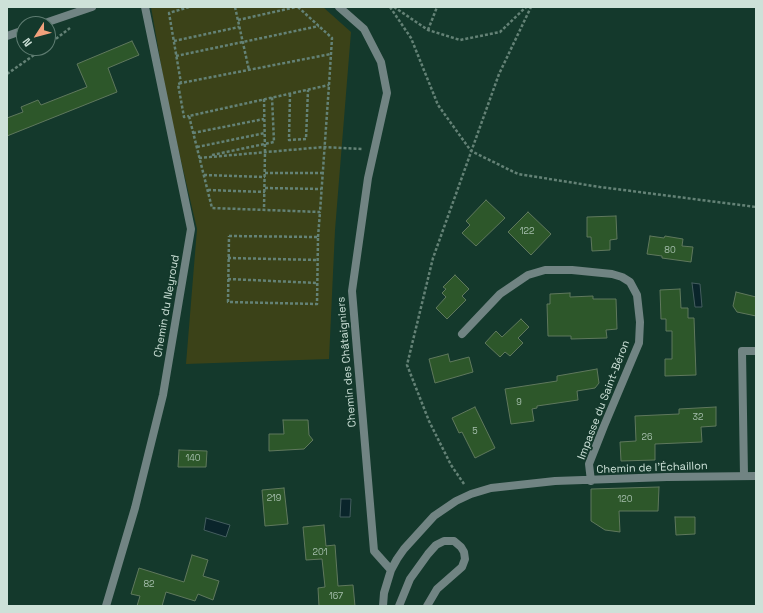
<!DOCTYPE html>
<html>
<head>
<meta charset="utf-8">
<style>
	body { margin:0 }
	#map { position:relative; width:763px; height:613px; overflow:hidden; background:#14392c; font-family:"Space Grotesk",sans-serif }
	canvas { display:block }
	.frame { position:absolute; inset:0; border:8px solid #cde1d8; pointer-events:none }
	.north { position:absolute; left:16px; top:16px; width:40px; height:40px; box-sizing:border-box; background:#14392c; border:1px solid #5e7c71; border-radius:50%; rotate:234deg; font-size:11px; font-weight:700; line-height:16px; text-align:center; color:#cde1d8 }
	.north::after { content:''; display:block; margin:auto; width:14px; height:18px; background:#f1a17c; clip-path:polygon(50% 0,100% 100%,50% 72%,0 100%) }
</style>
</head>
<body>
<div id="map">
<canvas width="763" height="613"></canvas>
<div class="frame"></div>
<div class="north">N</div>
</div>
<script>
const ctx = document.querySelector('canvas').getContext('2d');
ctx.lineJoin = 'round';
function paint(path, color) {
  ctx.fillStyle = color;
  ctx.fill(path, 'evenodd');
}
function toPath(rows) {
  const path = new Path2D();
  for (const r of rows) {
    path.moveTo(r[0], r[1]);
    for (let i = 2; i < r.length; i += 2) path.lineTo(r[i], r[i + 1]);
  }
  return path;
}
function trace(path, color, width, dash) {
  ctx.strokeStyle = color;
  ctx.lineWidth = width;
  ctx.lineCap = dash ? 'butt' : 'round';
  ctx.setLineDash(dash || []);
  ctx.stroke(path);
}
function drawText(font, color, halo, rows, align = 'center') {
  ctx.font = font + ' "Space Grotesk",sans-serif';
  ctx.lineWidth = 3.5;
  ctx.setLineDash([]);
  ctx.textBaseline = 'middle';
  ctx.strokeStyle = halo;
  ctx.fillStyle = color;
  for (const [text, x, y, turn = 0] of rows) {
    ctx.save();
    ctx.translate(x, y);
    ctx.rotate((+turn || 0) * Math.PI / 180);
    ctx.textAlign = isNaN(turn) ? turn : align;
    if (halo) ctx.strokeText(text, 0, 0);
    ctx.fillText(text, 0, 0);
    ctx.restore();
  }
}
const green = toPath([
	[151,7,323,7,351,32,335,230,329,359,186,364,197,229,168,105]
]);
const water = toPath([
	[692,283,700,284,702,307,695,307,692,283],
	[341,499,351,499,350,517,340,517,341,499],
	[206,518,230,525,226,537,204,530,206,518]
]);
const building = toPath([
	[132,41,139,55,108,68,117,92,7,136,7,118,23,112,21,107,38,100,41,105,87,87,77,64,132,41],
	[486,200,505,218,476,246,462,233,470,225,466,221,486,200],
	[528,212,551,234,531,255,508,232,528,212],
	[616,216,617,239,610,240,610,250,592,251,591,237,587,237,587,217,616,216],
	[650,236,664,238,665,236,683,239,682,246,693,247,691,262,662,258,662,256,647,254,650,236],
	[455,275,469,289,462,296,466,300,447,319,436,308,446,297,442,293,446,289,443,287,455,275],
	[680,289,681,308,688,308,688,318,694,318,696,375,665,376,665,359,672,359,672,331,666,331,666,319,661,319,660,290,680,289],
	[736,292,756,297,756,316,737,312,733,306,736,292],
	[570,293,570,297,593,296,593,299,616,299,617,329,606,330,607,338,571,339,571,336,548,336,547,304,550,304,550,294,570,293],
	[521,319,529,327,518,338,523,343,510,356,505,352,500,357,485,343,496,331,502,337,521,319],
	[448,354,450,362,469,357,473,372,435,383,429,359,448,354],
	[597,369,599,383,595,388,577,391,578,400,537,406,537,408,532,409,534,421,511,424,505,389,557,381,557,376,597,369],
	[475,407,495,448,475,458,462,432,459,433,452,418,475,407],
	[716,407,716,426,701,427,702,442,655,444,655,460,621,461,620,442,636,441,635,416,679,414,679,409,716,407],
	[283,420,308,420,309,435,313,440,304,449,269,451,269,434,284,434,283,420],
	[179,450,207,451,206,467,178,467,179,450],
	[659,487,658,511,619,511,620,532,605,530,591,521,591,489,659,487],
	[284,488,288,524,265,526,262,490,284,488],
	[675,517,695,517,695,534,676,535,675,517],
	[324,525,326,546,335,545,338,586,353,585,355,606,319,606,318,588,325,587,322,559,306,560,303,527,324,525],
	[192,555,208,560,203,576,219,581,213,600,198,594,195,601,166,592,162,606,137,606,140,596,131,594,139,568,184,582,192,555]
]);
const path = toPath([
	[189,7,169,13,181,83,331,54],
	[235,7,249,70],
	[298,7,332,38,329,85,320,212,212,208,189,116,329,85],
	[390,7,411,38,438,105,471,151,518,174,600,187,756,207],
	[394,7,428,30,460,40,500,32,526,7],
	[238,20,296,7],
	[428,30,437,7],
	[174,41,239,27],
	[48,45,70,28],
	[176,56,319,26],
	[7,74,44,48],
	[181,83,178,84,184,117,189,116],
	[290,94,289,140,306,139,308,90],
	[264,99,265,152,264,210],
	[193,133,264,119],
	[197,147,265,133],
	[212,155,274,142,272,97],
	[199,158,324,147,362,149],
	[265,173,323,173],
	[204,175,265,177],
	[265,188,321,189],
	[208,190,265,192],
	[229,236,318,237,317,304,228,302,229,236],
	[318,237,320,212],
	[228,258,318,260],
	[228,279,317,283],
	[464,484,451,465,429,421,407,365,433,258,499,74,531,7]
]);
const lane = toPath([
	[744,476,742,351,756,351],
	[399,606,410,579,428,554,436,545,444,541,454,541,461,547,464,552,465,559,462,567,437,589,427,606]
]);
const street = toPath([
	[339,7,364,29,381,62,387,93,368,178,352,291,374,551,391,570,384,593,383,606],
	[42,24,92,7],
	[7,36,24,30],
	[462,334,500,294,528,275,545,270,572,270,612,274,622,277,630,282,637,295,640,322,639,343,604,426,589,464,591,481],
	[391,570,397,559,404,549,434,516,456,501,471,494,491,488,555,481,667,477,756,476],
	[106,606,135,508,163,395,191,229,145,7]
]);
const numberNames = [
	["122",527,232],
	["80",670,251],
	["9",519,403],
	["32",698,418],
	["5",475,432],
	["26",647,438],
	["140",193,459],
	["219",274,499],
	["120",625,500],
	["201",320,553],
	["82",149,585],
	["167",336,597]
];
const streetNames = [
	["Chemin du Neyroud",167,306,-80],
	["Chemin des Châtaigniers",347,362,-95],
	["Impasse du Saint-Béron",604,400,-69],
	["Chemin de l'Échaillon",652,468,-2]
];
paint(green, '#3b4218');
paint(water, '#0a252b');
trace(water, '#445d5f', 1);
paint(building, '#2d572a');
trace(building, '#5f785d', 1);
trace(path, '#648276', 2.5, [3, 2]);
trace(lane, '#718483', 8);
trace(street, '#718483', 8);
drawText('9px', '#a5beac', null, numberNames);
drawText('11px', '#cde1d8', '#14392c', streetNames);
</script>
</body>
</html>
